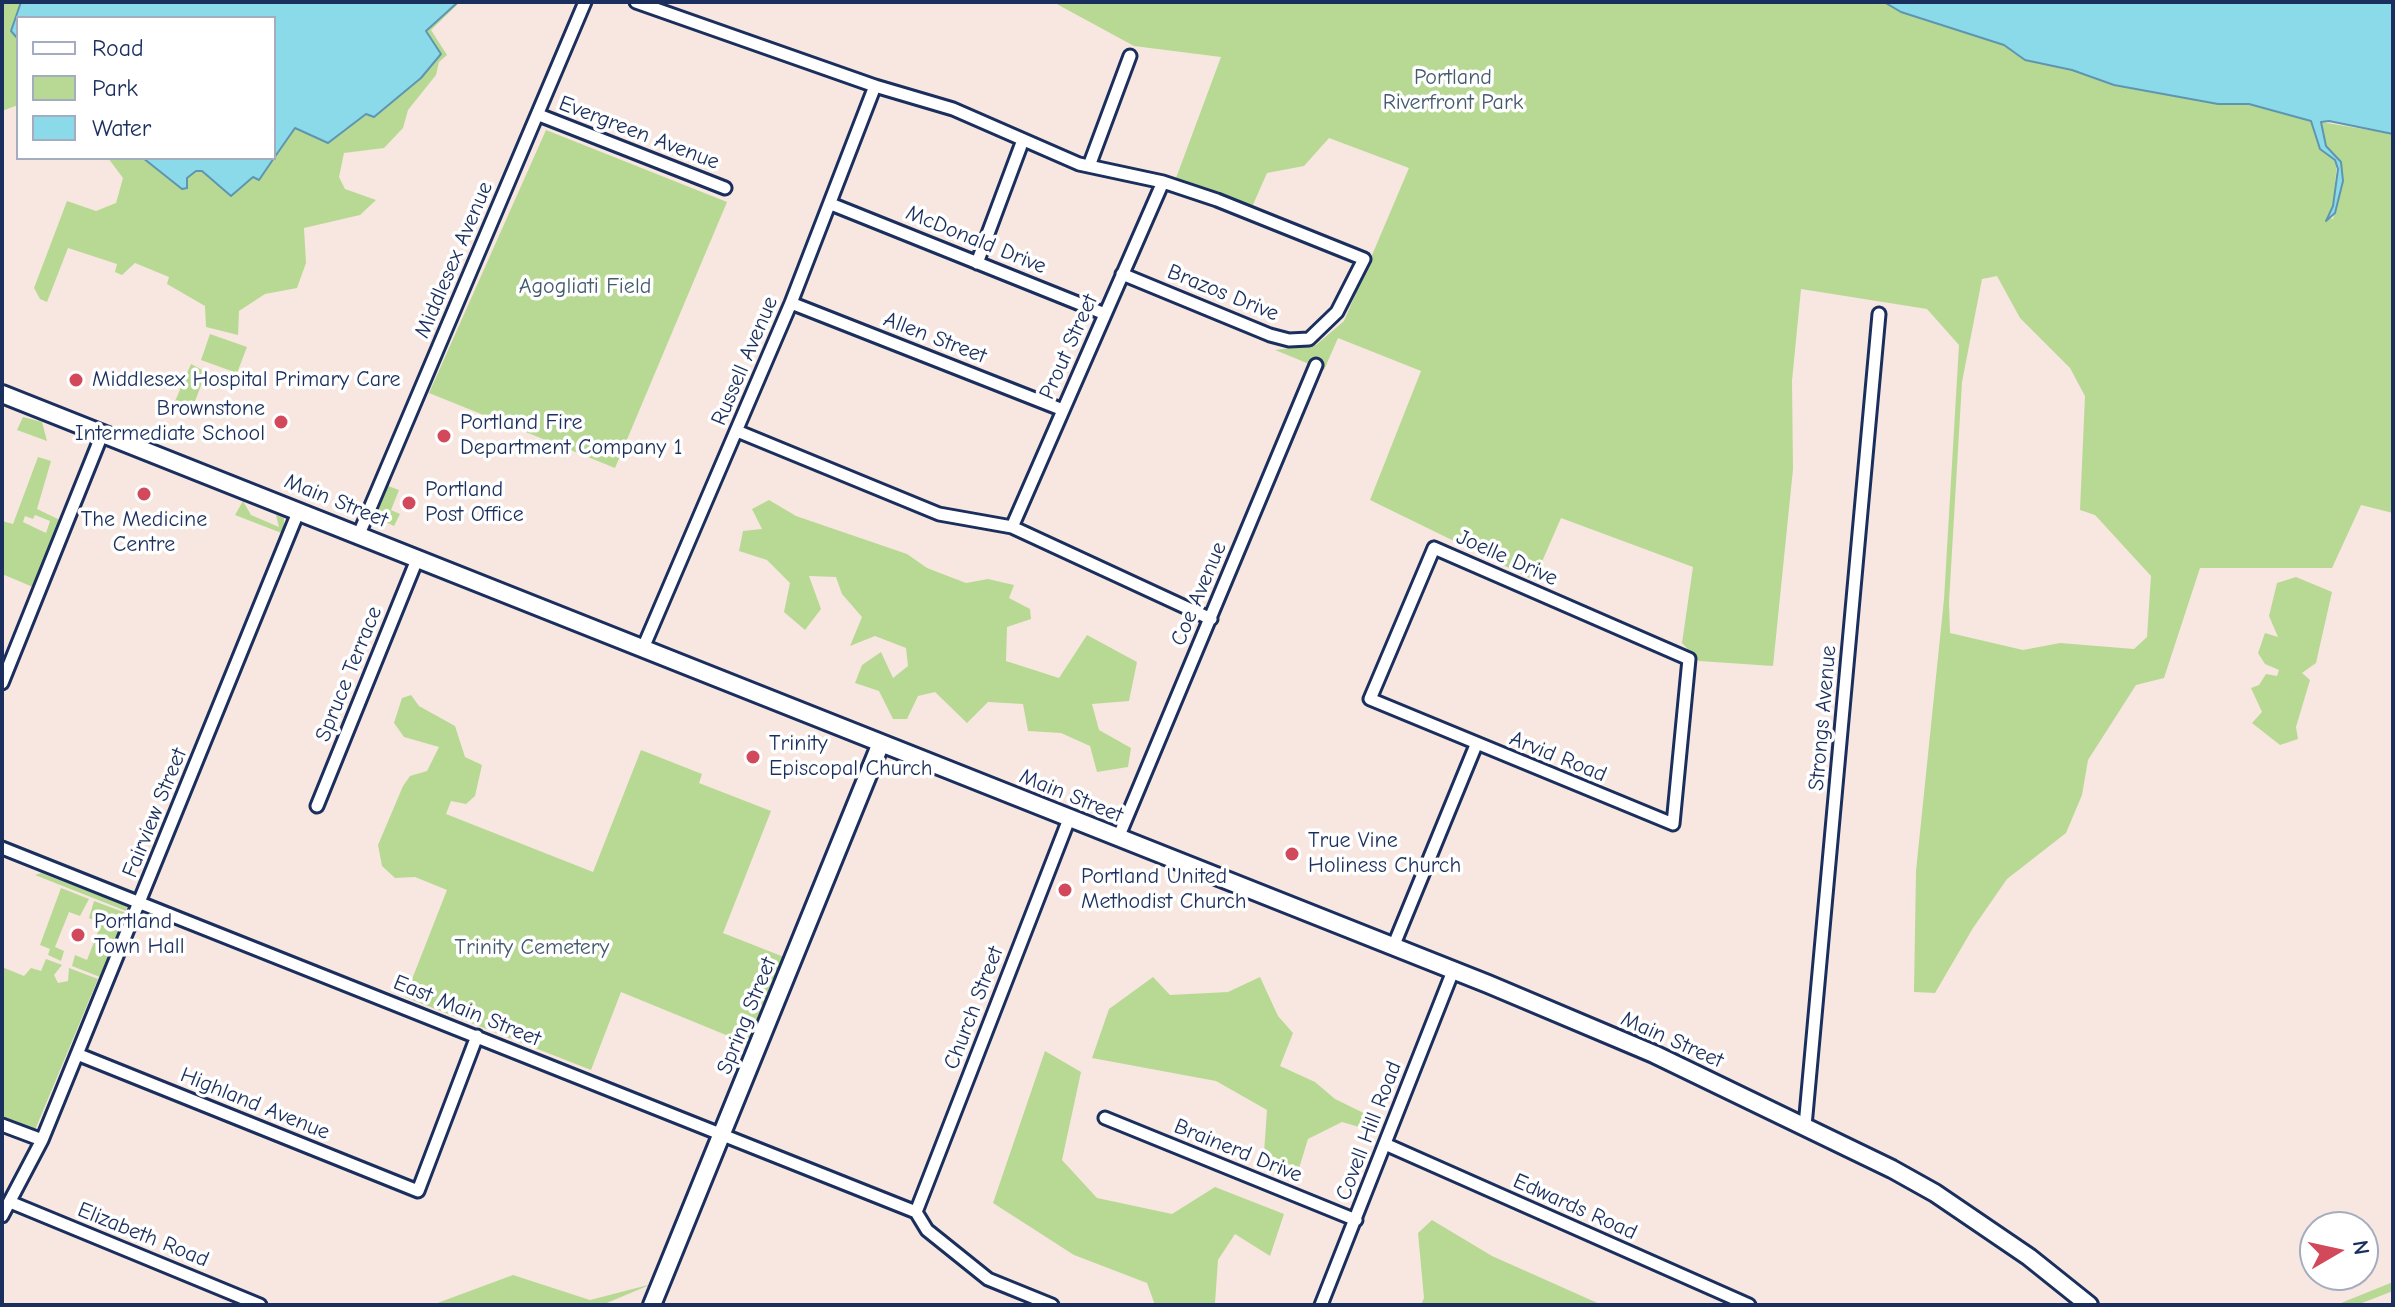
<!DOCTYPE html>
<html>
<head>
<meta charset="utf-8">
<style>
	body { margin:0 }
	#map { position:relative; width:2395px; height:1307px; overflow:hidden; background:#f7e7e0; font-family:"Comic Neue",sans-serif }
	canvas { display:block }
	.frame { position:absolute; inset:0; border:4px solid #1b2f5e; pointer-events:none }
	.legend { position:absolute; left:16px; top:16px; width:260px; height:144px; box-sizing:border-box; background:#fff; border:2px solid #a4acbf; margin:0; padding:10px 14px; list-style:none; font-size:24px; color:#1b2f5e }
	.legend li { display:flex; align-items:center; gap:16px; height:40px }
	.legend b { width:40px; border:2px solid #a4acbf }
	.north { position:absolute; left:2299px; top:1211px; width:80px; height:80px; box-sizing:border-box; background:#fff; border:2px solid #a4acbf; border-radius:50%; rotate:81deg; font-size:22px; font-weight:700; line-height:32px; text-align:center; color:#1b2f5e }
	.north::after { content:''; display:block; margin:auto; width:28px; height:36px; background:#d1495b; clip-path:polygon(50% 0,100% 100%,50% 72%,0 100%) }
</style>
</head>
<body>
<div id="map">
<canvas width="2395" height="1307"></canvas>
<div class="frame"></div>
<ul class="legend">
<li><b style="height:10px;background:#fff"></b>Road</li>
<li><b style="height:22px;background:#b8d993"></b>Park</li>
<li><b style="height:22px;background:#8bdae9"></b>Water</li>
</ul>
<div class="north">N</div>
</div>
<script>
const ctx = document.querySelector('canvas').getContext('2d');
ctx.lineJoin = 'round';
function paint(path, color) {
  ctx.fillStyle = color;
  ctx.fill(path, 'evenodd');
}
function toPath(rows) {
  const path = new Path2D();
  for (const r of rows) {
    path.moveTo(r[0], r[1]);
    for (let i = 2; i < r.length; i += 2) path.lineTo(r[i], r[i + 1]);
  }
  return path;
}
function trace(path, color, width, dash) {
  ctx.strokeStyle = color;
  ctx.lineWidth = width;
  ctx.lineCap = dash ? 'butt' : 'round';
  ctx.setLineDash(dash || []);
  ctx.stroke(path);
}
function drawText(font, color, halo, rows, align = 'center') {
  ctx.font = font + ' "Comic Neue",sans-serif';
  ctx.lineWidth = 7;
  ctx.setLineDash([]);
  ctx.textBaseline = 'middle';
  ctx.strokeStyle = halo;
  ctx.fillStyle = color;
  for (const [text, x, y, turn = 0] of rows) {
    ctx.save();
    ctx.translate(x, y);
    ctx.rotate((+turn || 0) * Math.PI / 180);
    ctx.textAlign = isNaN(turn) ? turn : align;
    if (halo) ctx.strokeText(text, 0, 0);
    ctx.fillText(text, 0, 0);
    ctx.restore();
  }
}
const green = toPath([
	[2,2,460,2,431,30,447,55,439,62,436,75,408,110,403,128,384,148,344,153,339,177,345,189,376,200,360,215,304,228,306,263,297,288,265,294,239,311,238,335,206,327,205,306,167,284,169,277,135,263,122,275,115,272,117,264,68,248,47,302,40,299,34,288,67,201,96,211,116,203,123,178,108,158,274,158,274,18,18,18,18,105,2,111],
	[1053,2,1884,2,1901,12,2004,45,2025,59,2072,70,2114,85,2218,104,2249,104,2311,121,2320,149,2337,162,2333,206,2327,217,2333,219,2343,181,2342,167,2326,146,2321,122,2393,134,2393,513,2361,505,2332,568,2200,568,2164,678,2136,685,2088,760,2082,795,2066,833,2007,879,1973,928,1935,993,1914,992,1916,871,1944,599,1959,345,1927,309,1801,289,1792,381,1793,469,1773,666,1699,661,1682,643,1693,567,1561,518,1534,580,1370,500,1425,361,1421,371,1338,338,1324,370,1275,350,1316,345,1344,321,1409,168,1329,138,1304,166,1267,173,1252,207,1176,178,1221,57,1134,46],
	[1997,276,2020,318,2070,368,2085,396,2080,510,2095,515,2151,576,2147,637,2134,649,2060,643,2023,650,1950,633,1949,602,1962,382,1982,279],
	[546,130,727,202,615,468,429,393],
	[210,334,247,347,237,373,201,360],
	[191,364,206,372,191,412,173,406],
	[23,417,42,422,47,441,17,430],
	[38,457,51,461,37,509,60,520,33,587,2,574,2,521,13,524],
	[35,515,50,521,46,533,23,522,25,516,33,519],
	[388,486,399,490,391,510,400,514,394,526,375,517],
	[769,500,796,516,907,554,927,568,966,583,988,579,1014,585,1009,598,1030,609,1031,619,1007,627,1006,661,1059,678,1087,635,1137,662,1129,701,1092,704,1099,730,1131,748,1128,767,1097,772,1090,746,1061,733,1028,731,1023,704,988,702,967,723,935,692,918,696,907,719,893,719,879,691,855,683,862,665,881,652,893,678,908,666,906,648,875,636,850,646,862,617,842,594,836,577,809,576,821,609,805,630,784,612,790,583,767,560,739,551,743,531,762,529,752,509],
	[243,501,251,515,279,527,276,515,284,518,284,534,235,515],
	[2296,577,2332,592,2316,663,2302,673,2310,680,2296,727,2298,739,2280,745,2252,723,2262,712,2251,688,2259,685,2266,674,2277,676,2279,670,2265,664,2258,653,2265,633,2278,637,2269,616,2277,583],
	[411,695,419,706,455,726,465,757,482,765,475,796,466,804,451,801,446,814,593,872,641,750,702,774,699,783,771,811,723,933,784,957,748,1044,621,992,591,1070,405,997,447,890,415,877,395,878,382,866,378,845,403,786,410,776,427,771,439,747,404,737,394,723,402,698],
	[41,873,127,906,126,911,35,875],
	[61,888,89,899,80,916,69,912,55,947,64,951,61,961,48,955,50,949,40,945],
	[94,901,126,913,100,977,72,966,75,955,87,960,101,924,89,918],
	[46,959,62,965,54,975,58,983,68,981,69,968,98,979,35,1130,2,1118,2,967,24,976,31,968,41,971],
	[1153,977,1170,995,1228,992,1260,977,1278,1016,1293,1033,1280,1066,1315,1082,1335,1099,1382,1122,1373,1131,1342,1122,1308,1139,1296,1178,1263,1168,1267,1110,1216,1081,1092,1058,1109,1009],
	[1045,1051,1081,1072,1062,1160,1097,1198,1172,1214,1215,1187,1284,1214,1270,1256,1235,1234,1218,1260,1215,1303,1155,1305,1147,1283,1074,1255,993,1203],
	[1432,1220,1492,1256,1602,1305,1421,1305,1424,1298,1418,1233],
	[513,1275,590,1300,652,1284,602,1305,432,1305],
	[2393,1282,2393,1291,2357,1305,2336,1305]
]);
const water = toPath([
	[21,2,458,2,426,31,441,54,421,78,374,117,366,114,328,143,295,128,274,158,274,18,18,18,18,39,11,31,21,2],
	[1884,2,2393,2,2393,134,2329,121,2321,122,2326,146,2341,162,2343,181,2335,213,2326,221,2333,206,2338,169,2335,160,2320,149,2311,121,2249,104,2218,104,2114,85,2072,70,2025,60,2004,45,1901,12,1884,2],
	[143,158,274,158,259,180,253,177,231,196,202,171,196,171,187,178,187,188,182,189,143,158]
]);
const street = toPath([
	[636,2,875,86,953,109,1079,164,1163,182,1217,200,1364,259,1337,312,1309,339,1289,340,1270,335,1122,274],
	[539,115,725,188],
	[1089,166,1130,56],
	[831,204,1105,314],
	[977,263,1023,140],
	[791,303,1063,410],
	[737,431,939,514,1012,527,1211,619],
	[1012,527,1163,182],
	[359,534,585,2],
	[1434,548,1689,659,1673,824,1370,699,1434,548],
	[643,648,791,303,875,86],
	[2,683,103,432],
	[317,806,418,557],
	[1118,838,1316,365],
	[2,848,916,1212],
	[1393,947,1476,745],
	[77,1054,418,1191,477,1036],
	[1105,1118,1356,1220],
	[2,1125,42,1140],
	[1805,1126,1879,314],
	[1385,1144,1749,1305],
	[10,1202,260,1305],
	[916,1212,1069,819],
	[916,1212,927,1230,988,1279,1052,1305],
	[2,1216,42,1140,299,510],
	[1321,1305,1453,971]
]);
const secondary = toPath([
	[2,394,1488,984,1654,1054,1892,1169,1935,1193,2029,1257,2089,1305],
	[652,1305,881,743]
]);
const markers = [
	[76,380,8,"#d1495b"],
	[281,422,8,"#d1495b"],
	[444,436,8,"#d1495b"],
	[144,494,8,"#d1495b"],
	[409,503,8,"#d1495b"],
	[753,757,8,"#d1495b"],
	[1292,854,8,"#d1495b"],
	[1065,890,8,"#d1495b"],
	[78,935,8,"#d1495b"]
];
const parkNames = [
	["Portland",1453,78],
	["Riverfront Park",1453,103],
	["Agogliati Field",585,287],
	["Trinity Cemetery",532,948]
];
const streetNames = [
	["Evergreen Avenue",639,133,21],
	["McDonald Drive",976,240,22],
	["Middlesex Avenue",454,260,-67],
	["Brazos Drive",1223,293,22],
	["Allen Street",935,338,21],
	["Prout Street",1069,347,-66],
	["Russell Avenue",745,361,-67],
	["Main Street",336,501,22],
	["Joelle Drive",1507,558,24],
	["Coe Avenue",1199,594,-67],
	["Spruce Terrace",349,674,-68],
	["Strongs Avenue",1823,718,-85],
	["Arvid Road",1558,757,22],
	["Main Street",1071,796,22],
	["Fairview Street",155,813,-68],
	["Church Street",974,1008,-69],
	["East Main Street",467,1011,22],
	["Spring Street",747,1016,-68],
	["Main Street",1672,1040,24],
	["Highland Avenue",255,1104,22],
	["Covell Hill Road",1369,1131,-69],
	["Brainerd Drive",1238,1151,22],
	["Edwards Road",1575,1207,24],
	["Elizabeth Road",143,1235,22]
];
const poiNames = [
	["Middlesex Hospital Primary Care",92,380],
	["Brownstone",265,409,"right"],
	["Intermediate School",265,434,"right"],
	["Portland Fire",460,423],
	["Department Company 1",460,448],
	["Portland",425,490],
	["Post Office",425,515],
	["The Medicine",144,520,"center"],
	["Centre",144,545,"center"],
	["Trinity",769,744],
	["Episcopal Church",769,769],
	["True Vine",1308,841],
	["Holiness Church",1308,866],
	["Portland United",1081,877],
	["Methodist Church",1081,902],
	["Portland",94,922],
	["Town Hall",94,947]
];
paint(green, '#b8d993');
paint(water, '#8bdae9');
trace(water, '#5e96b1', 2);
trace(street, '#1b2f5e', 17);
trace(secondary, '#1b2f5e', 22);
trace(street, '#fff', 11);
trace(secondary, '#fff', 16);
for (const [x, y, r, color] of markers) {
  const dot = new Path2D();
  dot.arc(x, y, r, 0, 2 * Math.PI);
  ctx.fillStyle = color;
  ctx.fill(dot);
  trace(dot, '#fff', 3);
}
drawText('22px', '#425a6b', '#fff', parkNames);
drawText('22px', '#1b2f5e', '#fff', streetNames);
drawText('22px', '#1b2f5e', '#fff', poiNames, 'left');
</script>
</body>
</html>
